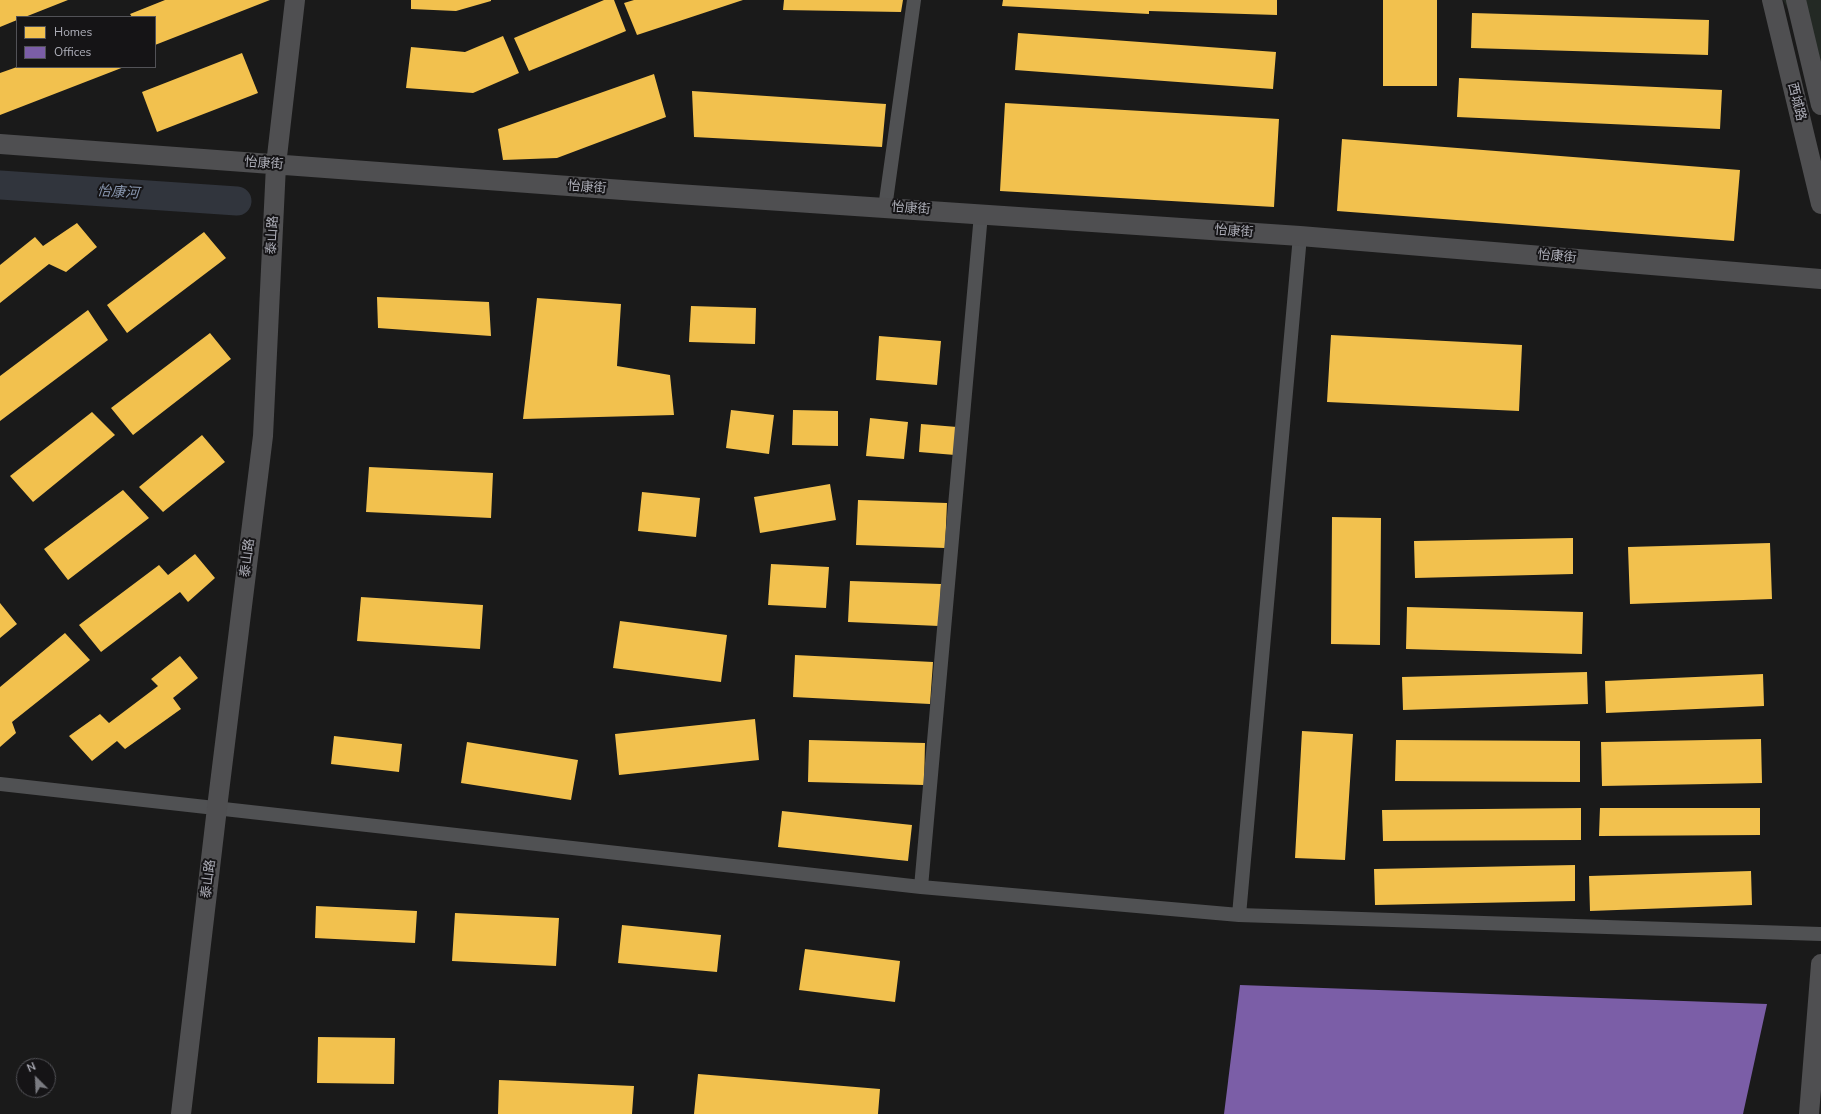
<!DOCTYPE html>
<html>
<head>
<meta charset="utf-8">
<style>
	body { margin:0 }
	#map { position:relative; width:1821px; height:1114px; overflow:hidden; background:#1a1a1a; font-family:"Nunito Sans",sans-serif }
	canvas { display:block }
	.legend { position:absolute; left:16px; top:16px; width:140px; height:52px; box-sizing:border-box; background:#151416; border:1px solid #525257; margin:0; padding:5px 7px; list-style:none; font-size:12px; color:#aeafb9 }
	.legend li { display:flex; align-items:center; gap:8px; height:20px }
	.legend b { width:20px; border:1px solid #525257 }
	.north { position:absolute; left:16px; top:1058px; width:40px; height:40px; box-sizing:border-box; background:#151416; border:1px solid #525257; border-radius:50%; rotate:336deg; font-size:11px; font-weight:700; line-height:16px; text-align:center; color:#aeafb9 }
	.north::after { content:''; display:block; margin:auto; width:14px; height:18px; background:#7a7b81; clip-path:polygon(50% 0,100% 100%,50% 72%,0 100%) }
</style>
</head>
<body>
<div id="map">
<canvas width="1821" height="1114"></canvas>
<ul class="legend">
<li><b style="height:11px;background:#f2c14e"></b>Homes</li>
<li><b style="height:11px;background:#7b5ea7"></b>Offices</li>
</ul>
<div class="north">N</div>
</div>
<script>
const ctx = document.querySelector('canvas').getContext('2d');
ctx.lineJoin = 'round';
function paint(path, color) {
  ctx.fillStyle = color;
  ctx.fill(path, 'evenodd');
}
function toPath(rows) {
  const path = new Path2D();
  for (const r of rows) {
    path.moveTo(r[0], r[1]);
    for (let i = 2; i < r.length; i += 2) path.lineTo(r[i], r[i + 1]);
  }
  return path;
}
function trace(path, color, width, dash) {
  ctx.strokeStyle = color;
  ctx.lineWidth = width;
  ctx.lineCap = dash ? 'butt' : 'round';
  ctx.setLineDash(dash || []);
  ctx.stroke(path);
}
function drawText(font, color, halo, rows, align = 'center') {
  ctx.font = font + ' "Nunito Sans","Noto Sans SC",sans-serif';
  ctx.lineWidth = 4;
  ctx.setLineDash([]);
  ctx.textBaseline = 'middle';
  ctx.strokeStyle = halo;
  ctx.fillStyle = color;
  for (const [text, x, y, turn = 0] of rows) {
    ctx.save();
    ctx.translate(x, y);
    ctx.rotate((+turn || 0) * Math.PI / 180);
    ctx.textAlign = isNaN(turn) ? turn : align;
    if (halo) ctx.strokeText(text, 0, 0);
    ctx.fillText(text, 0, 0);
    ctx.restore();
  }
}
const green = toPath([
	[1783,0,1821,0,1821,68]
]);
const homes = toPath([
	[0,0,68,0,25,17,17,17,17,20,0,27],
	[165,0,270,0,155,45,155,17,132,17,130,14],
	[411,0,491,0,491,1,456,11,411,9],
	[604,0,614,0,626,31,529,71,514,38],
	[634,0,743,0,637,35,624,3],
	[784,0,903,0,901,12,783,10],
	[1003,0,1277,0,1277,15,1149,11,1149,14,1002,6],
	[1383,0,1437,0,1437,86,1383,86],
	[1472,13,1709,20,1708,55,1471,48],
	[1018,33,1276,52,1273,89,1015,70],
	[503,36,519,73,473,93,406,88,411,47,465,52],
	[242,53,258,93,157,132,142,92],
	[17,67,124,67,0,115,0,73],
	[654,74,666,117,557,158,503,160,498,129],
	[1459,78,1722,90,1720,129,1457,117],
	[692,91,886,104,882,147,694,137],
	[1005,103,1279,119,1274,207,1000,191],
	[1342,139,1740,170,1734,241,1337,211],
	[77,223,97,247,66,272,49,264,0,303,0,265,35,237,43,246],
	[204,232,226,258,127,333,107,305],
	[377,297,489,302,491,336,378,328],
	[537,298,621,304,617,366,670,375,674,415,523,419],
	[691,306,756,308,755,344,689,342],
	[88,310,108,340,0,421,0,376],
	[210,333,231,359,133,435,111,408],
	[1331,335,1522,345,1519,411,1327,402],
	[879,336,941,341,937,385,876,380],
	[731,410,774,415,769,454,726,448],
	[793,410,838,411,838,446,792,445],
	[92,412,115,435,33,502,10,476],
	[870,418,908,422,904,459,866,456],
	[921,424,957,427,955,455,919,452],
	[202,435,225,462,163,512,139,487],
	[369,467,493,473,491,518,366,512],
	[830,484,836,520,760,533,754,497],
	[123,490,149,518,68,580,44,549],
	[642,492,700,498,696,537,638,531],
	[858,500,947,503,945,548,856,545],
	[1332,517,1381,518,1380,645,1331,644],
	[1573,538,1573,574,1415,578,1414,541],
	[1770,543,1772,599,1630,604,1628,547],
	[195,554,215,578,188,602,180,592,101,652,79,625,159,565,168,575],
	[771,564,829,567,826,608,768,605],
	[850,581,941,584,939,626,848,622],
	[361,597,483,605,480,649,357,641],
	[0,603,17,624,0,638],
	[1407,607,1583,612,1582,654,1406,649],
	[620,621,727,635,721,682,613,668],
	[65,633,90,660,12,722,16,733,0,747,0,687],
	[795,655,933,662,930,704,793,697],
	[180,656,198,678,173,698,181,709,125,749,117,741,92,761,69,736,100,714,109,723,158,686,151,679],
	[1587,672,1588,704,1403,710,1402,677],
	[1763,674,1764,706,1606,713,1605,681],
	[755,719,759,760,619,775,615,734],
	[1302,731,1353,734,1345,860,1295,858],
	[334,736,402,744,399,772,331,764],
	[1761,739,1762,783,1602,786,1601,742],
	[809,740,925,743,924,785,808,782],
	[1396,740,1580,741,1580,782,1395,781],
	[467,742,578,760,571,800,461,783],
	[1581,808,1581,840,1383,841,1382,810],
	[1600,808,1760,808,1760,835,1599,836],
	[782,811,912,825,908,861,778,847],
	[1575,865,1575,901,1375,905,1374,869],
	[1751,871,1752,905,1590,911,1589,876],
	[316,906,417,911,415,943,315,938],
	[455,913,559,918,556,966,452,961],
	[622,925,721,935,717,972,618,963],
	[805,949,900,961,895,1002,799,990],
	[318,1037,395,1038,394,1084,317,1083],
	[698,1074,880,1089,878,1114,694,1114],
	[499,1080,634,1086,632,1114,498,1114]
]);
const offices = toPath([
	[1240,985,1767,1004,1743,1114,1224,1114]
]);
const river = toPath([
	[0,185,237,201]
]);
const street = toPath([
	[885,208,914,0],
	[0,784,921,887,1239,915,1821,934],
	[921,887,981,214],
	[1239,915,1300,236]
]);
const secondary = toPath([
	[1772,0,1821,204],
	[1796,0,1821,105],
	[0,144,677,194,1300,236,1821,279],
	[181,1114,217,808,263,436,276,165,295,0],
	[1809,1114,1821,964]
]);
const streetNames = [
	["西城路",1796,102,76],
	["怡康街",264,164,4],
	["怡康街",587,188,4],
	["怡康街",911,209,4],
	["怡康街",1234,232,4],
	["泰山路",273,235,-87],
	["怡康街",1557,257,5],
	["泰山路",248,558,-83],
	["泰山路",209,879,-83]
];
const waterNames = [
	["怡康河",118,193,4]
];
paint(green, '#232924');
paint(homes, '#f2c14e');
paint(offices, '#7b5ea7');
trace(river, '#31353d', 29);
trace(street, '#505153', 14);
trace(secondary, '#4f4f51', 20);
drawText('13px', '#aeafb9', '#151416', streetNames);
drawText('italic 14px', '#8997af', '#151416', waterNames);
</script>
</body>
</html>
